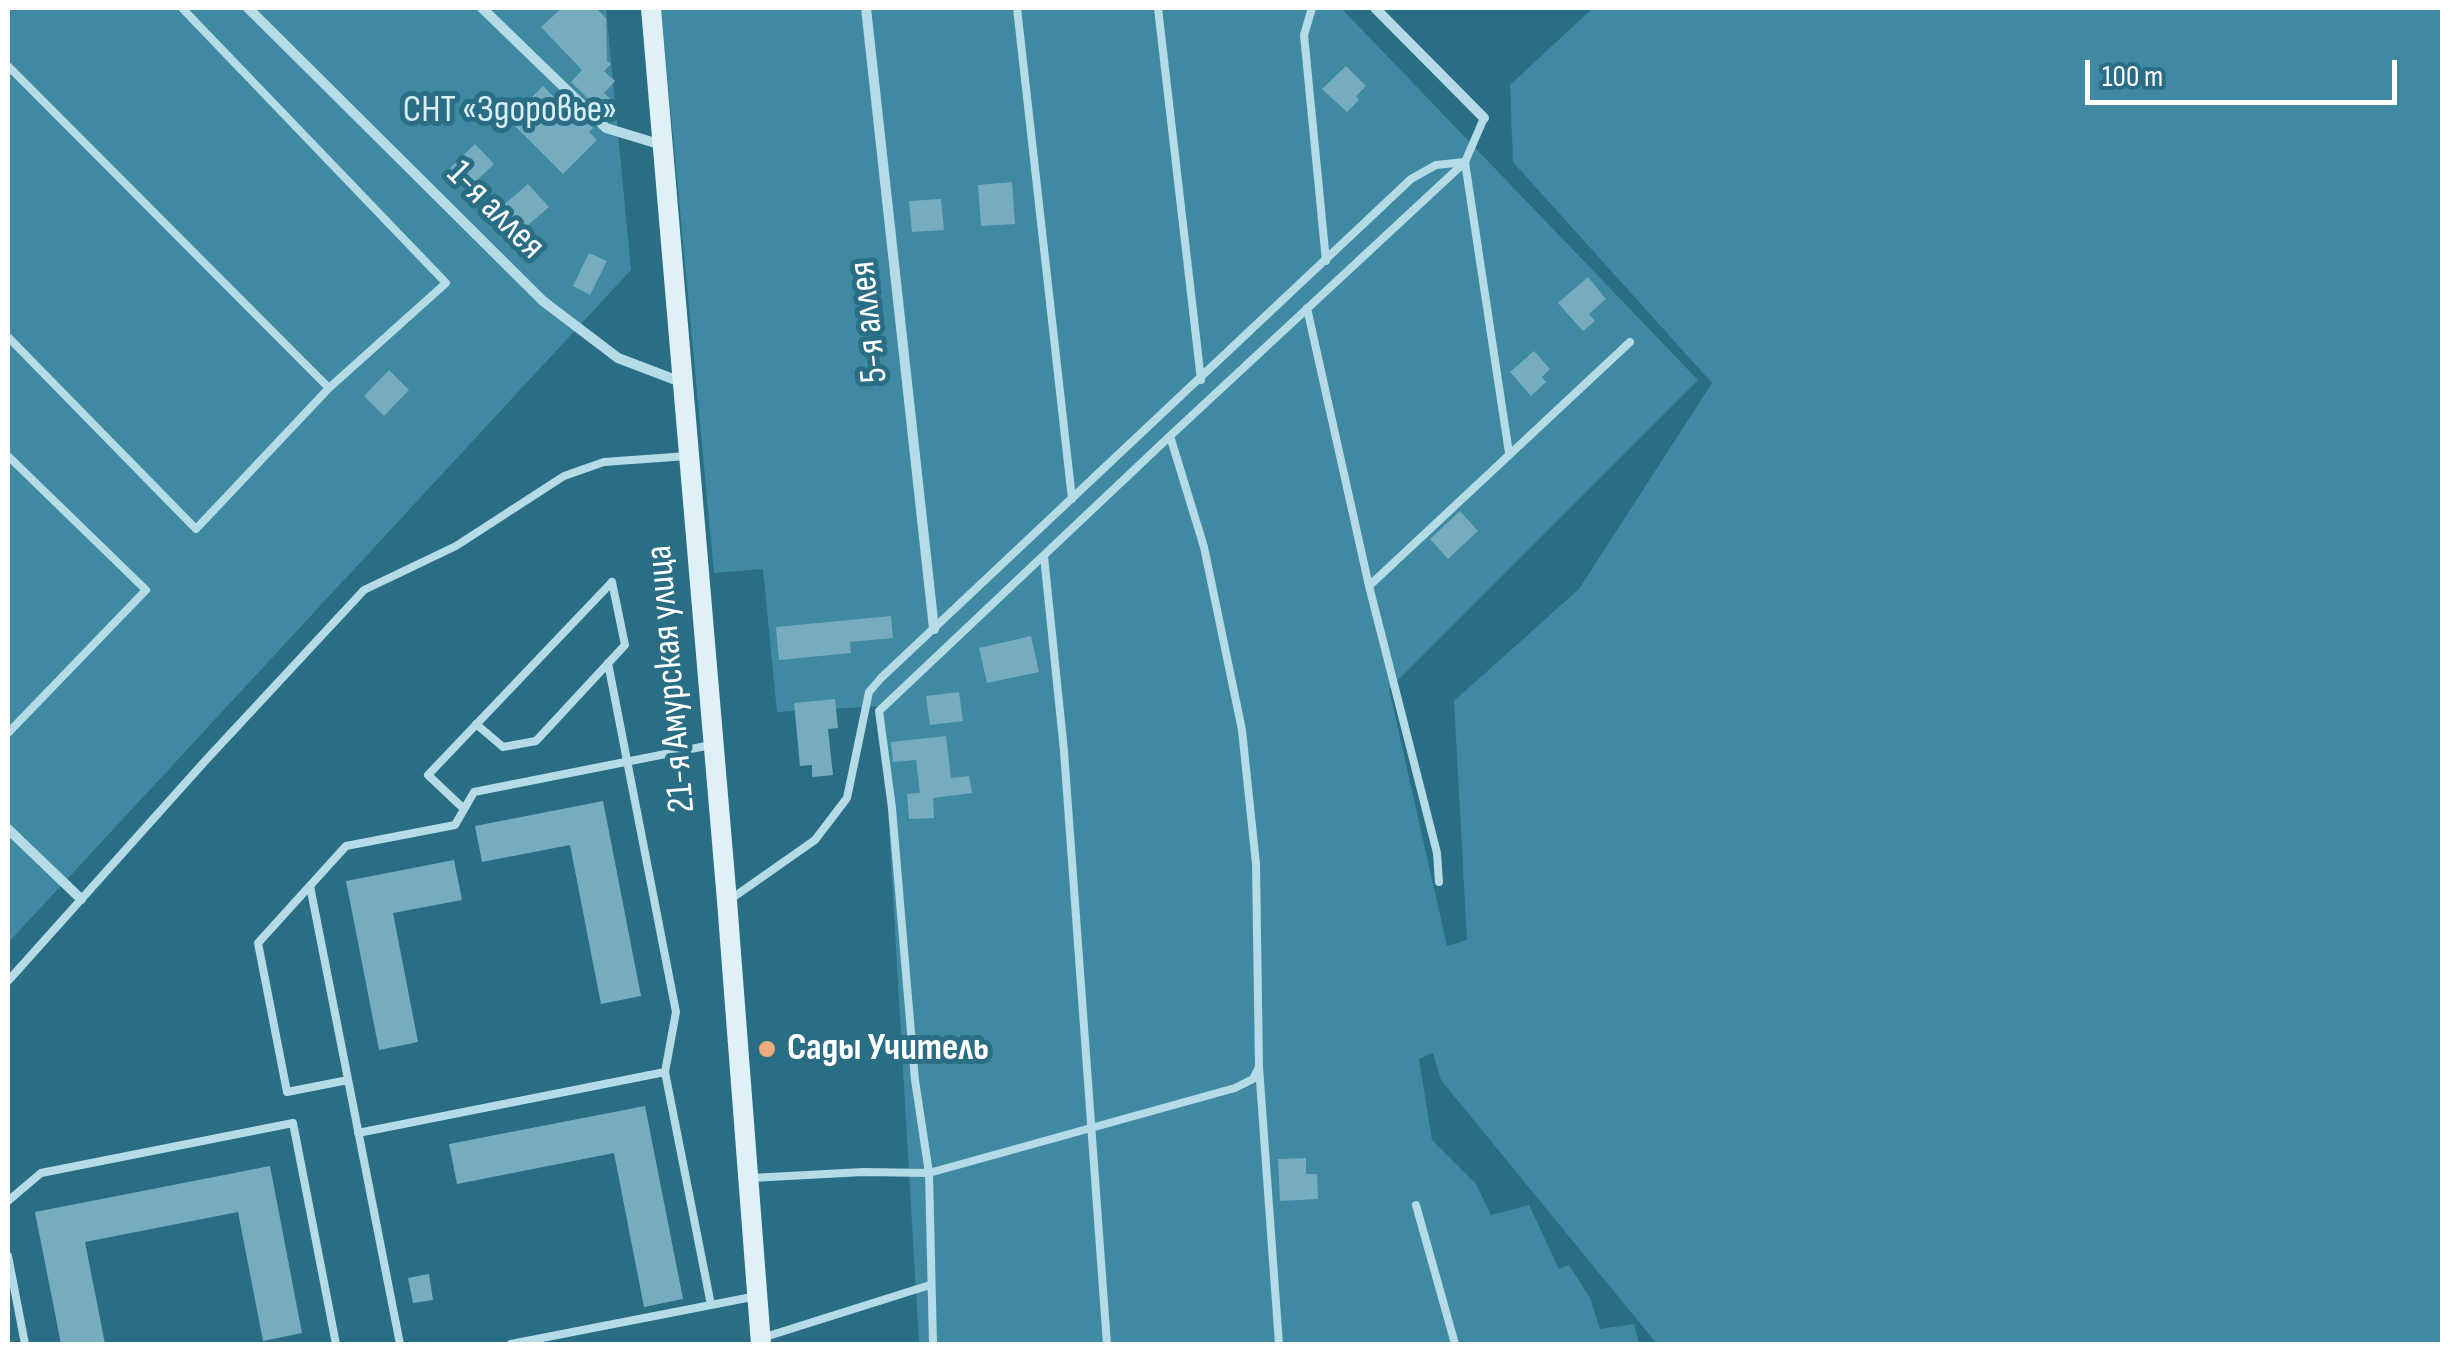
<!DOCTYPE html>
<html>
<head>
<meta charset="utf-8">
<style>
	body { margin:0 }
	#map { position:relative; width:2450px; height:1352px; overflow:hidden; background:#2a6e86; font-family:"Sofia Sans Condensed",sans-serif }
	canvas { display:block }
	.frame { position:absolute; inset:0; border:10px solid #fff; pointer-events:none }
	.scale { position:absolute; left:2085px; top:60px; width:312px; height:45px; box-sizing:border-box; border:5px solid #fff; border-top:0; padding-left:12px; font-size:30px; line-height:35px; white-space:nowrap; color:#fff; -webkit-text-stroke:8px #2a6e86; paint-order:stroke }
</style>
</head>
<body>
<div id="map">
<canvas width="2450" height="1352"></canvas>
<div class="frame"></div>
<div class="scale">100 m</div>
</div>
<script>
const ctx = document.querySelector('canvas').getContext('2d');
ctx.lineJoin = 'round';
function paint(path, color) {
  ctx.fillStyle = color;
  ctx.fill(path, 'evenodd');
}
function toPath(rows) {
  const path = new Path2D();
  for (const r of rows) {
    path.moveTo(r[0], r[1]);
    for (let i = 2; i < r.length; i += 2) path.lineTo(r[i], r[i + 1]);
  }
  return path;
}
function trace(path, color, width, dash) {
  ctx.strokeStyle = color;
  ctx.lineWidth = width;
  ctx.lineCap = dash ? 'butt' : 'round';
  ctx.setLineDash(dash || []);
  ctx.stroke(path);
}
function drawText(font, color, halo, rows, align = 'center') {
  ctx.font = font + ' "Sofia Sans Condensed",sans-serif';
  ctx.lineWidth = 10;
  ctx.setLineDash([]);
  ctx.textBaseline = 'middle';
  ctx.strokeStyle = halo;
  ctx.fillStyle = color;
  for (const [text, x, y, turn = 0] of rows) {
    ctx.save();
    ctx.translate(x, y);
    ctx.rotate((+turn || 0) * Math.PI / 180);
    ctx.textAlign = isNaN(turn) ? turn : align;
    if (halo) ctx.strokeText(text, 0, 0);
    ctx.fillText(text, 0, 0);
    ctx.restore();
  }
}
const green = toPath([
	[8,8,606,8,631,270,8,943],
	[661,8,1341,8,1698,380,1389,689,1447,946,1467,940,1454,701,1579,589,1712,383,1513,162,1510,85,1593,8,2442,8,2442,1344,1657,1344,1441,1080,1433,1053,1419,1059,1432,1140,1476,1184,1491,1215,1529,1205,1559,1269,1569,1265,1590,1298,1600,1329,1634,1324,1639,1344,919,1344,882,706,777,712,763,569,714,573]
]);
const building = toPath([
	[562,8,596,8,606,18,607,61,611,64,604,71,615,81,604,93,616,104,605,115,571,82,582,70,541,27],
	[1346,66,1366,86,1356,96,1359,100,1347,112,1322,89],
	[543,86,555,98,559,94,593,128,589,132,597,140,563,174,509,120],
	[475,144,494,164,469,188,450,168],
	[1012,182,1015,224,981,226,978,185],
	[528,184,549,207,520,232,499,209],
	[941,199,944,230,912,232,909,201],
	[589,253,607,261,590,295,573,286],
	[1588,277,1606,299,1589,314,1595,321,1583,331,1558,303],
	[1534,351,1550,369,1542,377,1546,382,1531,396,1510,372],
	[389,370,409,390,384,416,364,396],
	[1460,511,1478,531,1448,559,1430,539],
	[891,616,893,638,850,642,851,653,779,660,776,627],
	[1031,636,1039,672,987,683,979,648],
	[959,692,963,721,930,725,926,696],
	[835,699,838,728,828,729,833,775,812,777,812,765,800,766,794,703],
	[946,736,951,778,969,776,972,793,933,798,934,818,909,819,907,794,920,793,916,760,893,762,891,742],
	[603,801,641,996,601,1004,570,845,482,862,475,826],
	[454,860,462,900,393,913,418,1042,379,1050,346,881],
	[645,1106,683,1299,644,1307,614,1153,457,1184,449,1144],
	[1306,1158,1306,1174,1317,1174,1318,1199,1280,1201,1278,1159],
	[270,1166,302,1333,263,1341,238,1212,85,1242,105,1344,61,1344,35,1212],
	[429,1274,433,1300,413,1303,408,1278]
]);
const service = toPath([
	[1017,8,1072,499],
	[1158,8,1201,380],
	[1312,8,1304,35,1326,261],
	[8,66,329,388],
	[1307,308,1369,586,1437,853,1439,882],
	[8,337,196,529,329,388,446,283,182,8],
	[8,456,146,590,8,733],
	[1044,556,1064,751,1107,1344],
	[1369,586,1630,342],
	[608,663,676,1012,665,1072,711,1305],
	[476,724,503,747,536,741,625,645,612,582],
	[464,809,428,775,612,582],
	[310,886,400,1344],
	[728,901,815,840,847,798,869,692,881,678,1411,179,1436,165,1465,162,1509,453],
	[8,981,206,760,364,590,456,546,564,476,604,462,687,456],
	[1259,1067,1279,1344],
	[348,1080,287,1092,258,943,346,846,455,825,474,792,711,745],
	[358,1133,665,1072],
	[751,1178,863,1172,929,1173,1235,1088,1253,1079,1259,1067,1256,864,1242,730,1204,547,1170,436,1465,162,1484,118],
	[8,1201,41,1173,293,1123,336,1344],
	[1416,1205,1455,1344],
	[8,1256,25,1344],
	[765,1337,930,1285],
	[511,1344,757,1296],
	[933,1344,929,1173,915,1080,892,808,879,711,1170,436]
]);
const minor = toPath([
	[248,8,543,301,618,358,681,382],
	[482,8,606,128,662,145],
	[866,8,934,629],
	[1375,8,1484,118],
	[8,829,81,899]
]);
const secondary = toPath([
	[651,8,727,901,761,1344]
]);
const markers = [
	[767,1049,10,"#eeab7d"]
];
const parkNames = [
	["СНТ «Здоровье»",510,111]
];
const streetNames = [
	["1-я аллея",495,211,45],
	["5-я аллея",870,322,-96],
	["21-я Амурская улица",672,679,-95]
];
const poiNames = [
	["Сады Учитель",787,1049]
];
paint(green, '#3f89a2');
paint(building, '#76acbe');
trace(service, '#b5dbe7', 8);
trace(minor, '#b5dbe7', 10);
trace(secondary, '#dff1f7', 20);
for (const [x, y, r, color] of markers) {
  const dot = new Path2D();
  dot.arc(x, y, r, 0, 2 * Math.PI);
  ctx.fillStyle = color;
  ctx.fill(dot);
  trace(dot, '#2a6e86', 4);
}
drawText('38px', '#d9eff6', '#2a6e86', parkNames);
drawText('38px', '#fff', '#2a6e86', streetNames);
drawText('bold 38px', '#fff', '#2a6e86', poiNames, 'left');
</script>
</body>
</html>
